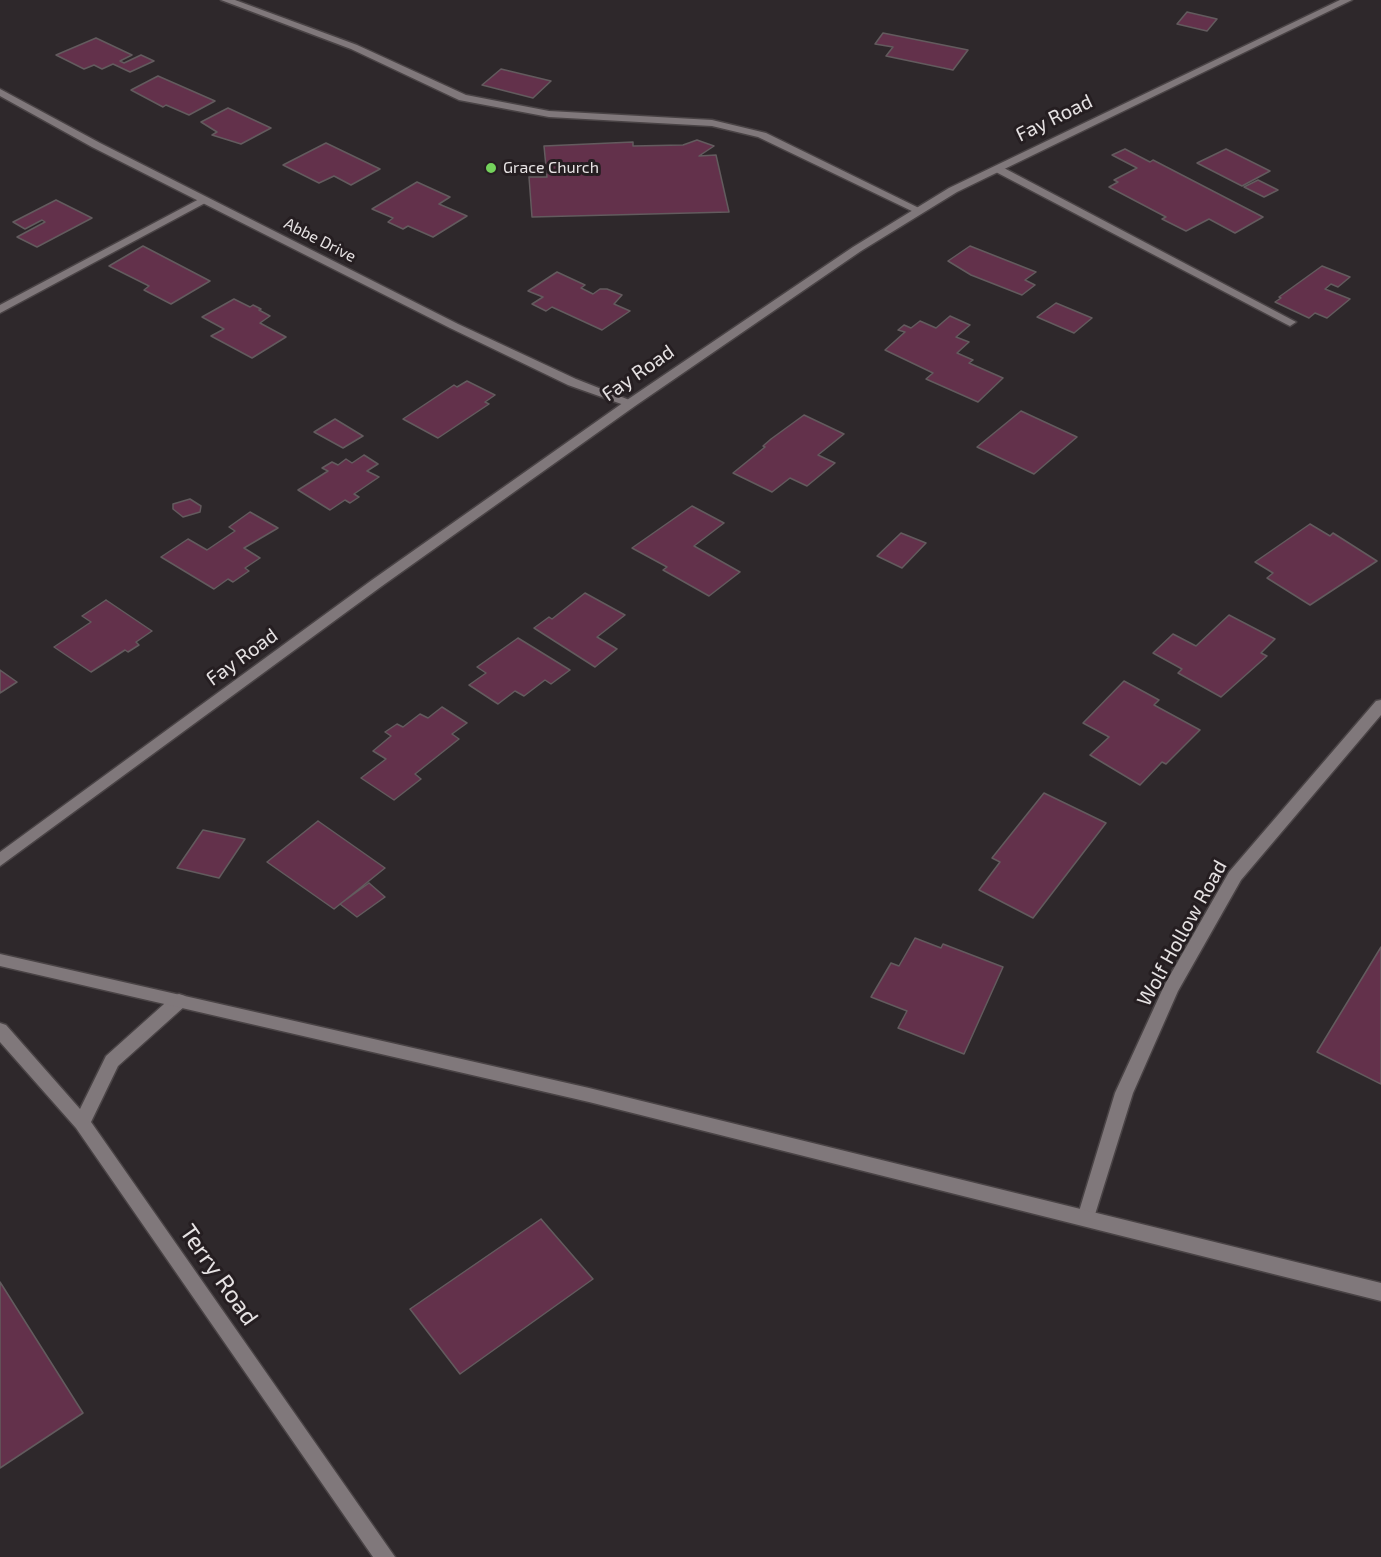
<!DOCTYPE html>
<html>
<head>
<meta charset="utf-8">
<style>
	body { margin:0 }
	canvas { display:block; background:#2e282b }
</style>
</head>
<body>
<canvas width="1381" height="1557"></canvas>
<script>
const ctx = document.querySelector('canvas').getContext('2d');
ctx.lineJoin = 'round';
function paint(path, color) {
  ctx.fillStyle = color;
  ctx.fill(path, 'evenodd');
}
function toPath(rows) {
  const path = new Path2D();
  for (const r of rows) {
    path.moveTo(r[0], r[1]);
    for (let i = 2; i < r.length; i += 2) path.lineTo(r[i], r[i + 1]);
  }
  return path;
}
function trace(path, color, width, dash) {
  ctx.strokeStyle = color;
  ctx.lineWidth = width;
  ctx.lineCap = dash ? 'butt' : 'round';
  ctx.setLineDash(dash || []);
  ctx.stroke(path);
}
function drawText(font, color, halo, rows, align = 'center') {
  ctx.font = font + ' "Exo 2",sans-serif';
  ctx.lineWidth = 6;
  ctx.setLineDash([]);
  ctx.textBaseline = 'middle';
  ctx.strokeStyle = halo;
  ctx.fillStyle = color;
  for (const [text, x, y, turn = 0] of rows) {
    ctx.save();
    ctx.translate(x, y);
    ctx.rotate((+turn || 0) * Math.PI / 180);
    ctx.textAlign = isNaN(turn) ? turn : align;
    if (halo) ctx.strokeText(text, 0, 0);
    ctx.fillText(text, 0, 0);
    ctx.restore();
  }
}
const building = toPath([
	[1187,12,1217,19,1207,31,1177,24,1187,12],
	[883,33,968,50,953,70,886,56,893,47,875,44,883,33],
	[96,38,132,55,120,61,124,63,141,55,154,61,130,72,113,64,102,69,94,65,84,69,56,55,96,38],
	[501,69,551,81,533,98,482,85,501,69],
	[158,76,215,101,189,115,166,105,163,107,131,90,158,76],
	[228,108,271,128,241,144,212,135,217,132,201,122,228,108],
	[697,140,714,146,699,156,716,155,729,212,532,217,529,177,547,177,544,146,633,142,633,146,683,145,697,140],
	[326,143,380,169,351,185,334,176,319,183,283,165,326,143],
	[1125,149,1150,162,1153,160,1263,217,1235,233,1209,219,1186,231,1162,219,1166,217,1109,187,1118,182,1114,180,1137,168,1112,155,1125,149],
	[1226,149,1270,171,1242,186,1197,163,1226,149],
	[1258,180,1278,190,1264,197,1244,187,1258,180],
	[417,182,450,197,439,204,467,216,433,237,408,226,403,229,388,222,393,218,372,209,417,182],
	[56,200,92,218,37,247,17,237,45,222,42,220,25,229,13,222,56,200],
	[143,246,210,281,171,304,144,290,149,286,109,266,143,246],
	[970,246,1036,272,1025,280,1035,285,1022,295,971,275,948,261,970,246],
	[1322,266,1350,277,1338,287,1331,284,1325,289,1350,299,1327,318,1315,313,1309,318,1275,302,1281,298,1279,297,1322,266],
	[557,272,585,285,581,288,593,294,600,289,607,289,622,295,614,304,630,311,602,330,552,307,546,311,532,304,543,297,528,291,557,272],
	[234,299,250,307,253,305,261,309,259,310,270,316,260,323,286,337,252,358,211,336,224,329,202,317,234,299],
	[1056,303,1092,318,1074,333,1037,317,1056,303],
	[950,316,970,325,956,337,969,342,957,353,973,360,969,363,1003,378,978,402,926,379,933,373,885,350,905,332,898,330,904,325,911,328,920,321,936,328,950,316],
	[467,381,495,395,485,402,489,404,438,438,403,419,454,385,457,387,467,381],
	[1021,411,1077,437,1034,474,977,447,1021,411],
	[804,415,844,434,818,455,835,463,807,486,790,478,772,492,733,473,765,447,763,446,771,439,804,415],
	[335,419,363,436,343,448,314,432,335,419],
	[364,455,378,464,367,471,379,477,354,494,359,497,350,503,345,500,330,510,298,490,328,471,322,468,332,462,338,465,346,459,352,463,364,455],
	[190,499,201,506,200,512,183,517,173,509,173,504,190,499],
	[692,506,724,523,694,546,740,572,709,596,663,570,667,567,632,548,692,506],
	[250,512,278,528,244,548,260,558,245,568,249,571,233,582,228,579,214,589,161,557,188,539,207,550,235,531,229,527,250,512],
	[1310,524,1330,536,1333,533,1377,561,1310,605,1267,578,1273,573,1255,562,1310,524],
	[901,533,926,543,902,568,877,556,901,533],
	[585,593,625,615,597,637,617,649,595,667,534,628,549,617,552,619,585,593],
	[106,600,152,631,136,642,139,645,128,652,125,650,91,672,54,647,91,622,82,616,106,600],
	[1229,615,1275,639,1261,653,1267,656,1221,697,1178,673,1182,669,1153,653,1173,634,1196,646,1229,615],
	[518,638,570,670,551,684,545,680,524,696,515,691,498,704,469,685,486,673,477,667,518,638],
	[0,670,17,682,0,693,0,670],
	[1124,681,1159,700,1154,705,1200,730,1166,764,1162,762,1140,785,1090,755,1109,737,1083,723,1124,681],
	[442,707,467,723,452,734,459,739,415,774,421,779,394,800,361,778,386,759,373,751,391,736,385,732,397,724,403,727,420,714,428,718,442,707],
	[1044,793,1106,823,1033,918,979,890,1000,862,992,858,1044,793],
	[318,821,385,868,334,909,267,862,318,821],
	[203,830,245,839,219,878,177,868,203,830],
	[369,883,385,897,357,917,340,904,369,883],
	[915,938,941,948,943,944,1003,967,964,1054,898,1028,907,1011,871,997,891,963,899,966,915,938],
	[1381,947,1381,1084,1317,1052,1381,947],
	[541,1219,593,1279,460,1374,410,1309,541,1219],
	[0,1282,83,1413,0,1468,0,1282]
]);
const service = toPath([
	[221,0,235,0,357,45,466,95,549,111,712,120,766,133,925,211,916,213,758,137,712,126,549,117,459,100,351,49,221,0],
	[994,167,1002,167,1296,322,1290,326,1286,324,994,171,994,167],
	[203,197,207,198,207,202,0,313,0,305,203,197]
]);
const minor = toPath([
	[0,89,100,143,458,324,576,379,637,403,631,407,627,406,568,385,450,328,92,147,0,96,0,89],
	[1381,700,1381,715,1241,880,1178,991,1133,1093,1092,1224,1086,1226,1080,1224,1077,1218,1115,1093,1165,984,1229,872,1376,701,1381,700]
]);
const tertiary = toPath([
	[1340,0,1352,0,957,192,861,251,635,406,382,586,0,866,0,852,372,580,627,400,853,247,949,188,1340,0],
	[179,994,185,996,187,1001,185,1006,118,1066,91,1122,395,1557,373,1557,76,1128,0,1042,0,1023,6,1025,80,1109,106,1056,173,996,179,994]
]);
const secondary = toPath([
	[0,954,589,1088,1381,1283,1381,1301,589,1102,0,966,0,954]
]);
const markers = [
	[491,168,6,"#74d25c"]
];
const farPoinames = [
	["Grace Church",503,168]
];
const farStreetnames = [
	["Abbe Drive",320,240,27]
];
const streetNames = [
	["Fay Road",1054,118,-26],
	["Fay Road",638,373,-35],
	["Fay Road",242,657,-36],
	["Wolf Hollow Road",1182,933,-61]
];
const nearStreetnames = [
	["Terry Road",219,1275,55]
];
paint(building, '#63314b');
trace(building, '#635b5e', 1.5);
trace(service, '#494345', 3);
trace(minor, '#494345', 3);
trace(tertiary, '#494345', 3);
trace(secondary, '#494345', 3);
paint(service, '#80787b');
paint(minor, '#80787b');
paint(tertiary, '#80787b');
paint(secondary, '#80787b');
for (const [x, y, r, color] of markers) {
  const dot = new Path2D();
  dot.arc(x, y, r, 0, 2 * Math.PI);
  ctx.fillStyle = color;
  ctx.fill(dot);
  trace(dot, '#251e21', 2);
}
drawText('16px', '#e6e2e3', '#251e21', farPoinames, 'left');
drawText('16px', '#e6e2e3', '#251e21', farStreetnames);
drawText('20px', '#e6e2e3', '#251e21', streetNames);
drawText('24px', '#e6e2e3', '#251e21', nearStreetnames);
</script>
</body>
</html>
